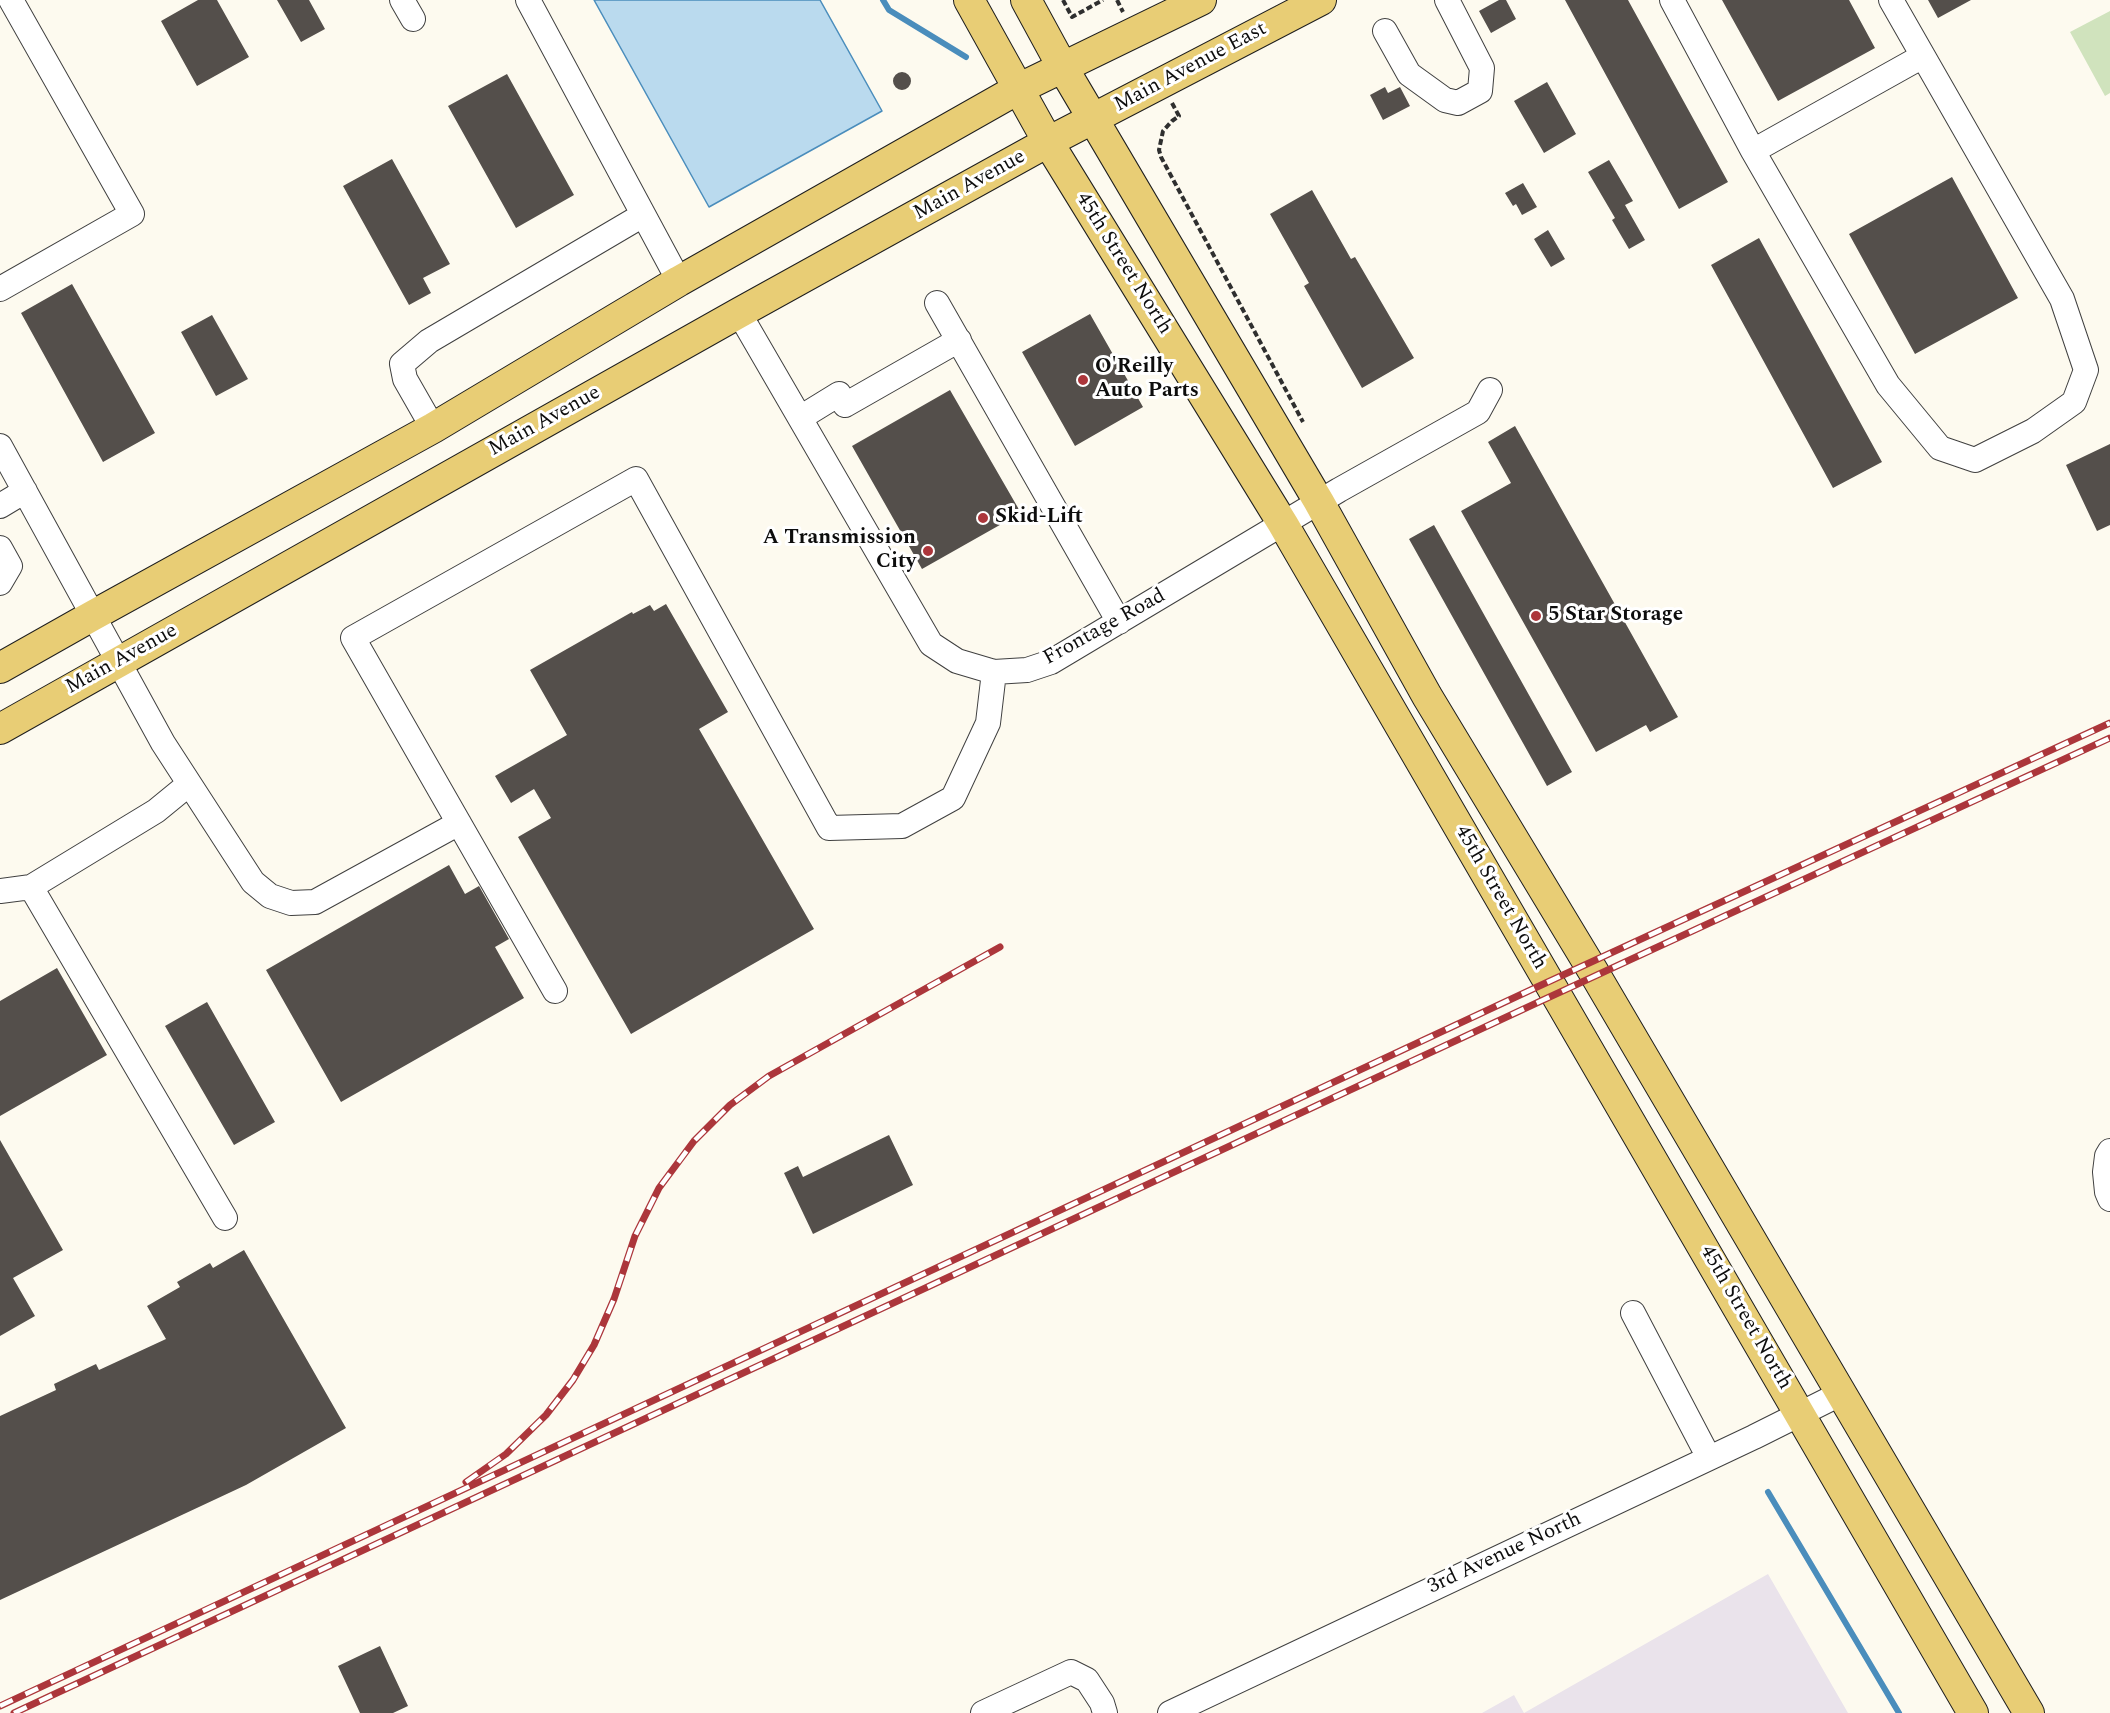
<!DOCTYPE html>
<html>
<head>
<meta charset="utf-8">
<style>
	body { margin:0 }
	canvas { display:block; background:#fdfaef }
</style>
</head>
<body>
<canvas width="2110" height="1713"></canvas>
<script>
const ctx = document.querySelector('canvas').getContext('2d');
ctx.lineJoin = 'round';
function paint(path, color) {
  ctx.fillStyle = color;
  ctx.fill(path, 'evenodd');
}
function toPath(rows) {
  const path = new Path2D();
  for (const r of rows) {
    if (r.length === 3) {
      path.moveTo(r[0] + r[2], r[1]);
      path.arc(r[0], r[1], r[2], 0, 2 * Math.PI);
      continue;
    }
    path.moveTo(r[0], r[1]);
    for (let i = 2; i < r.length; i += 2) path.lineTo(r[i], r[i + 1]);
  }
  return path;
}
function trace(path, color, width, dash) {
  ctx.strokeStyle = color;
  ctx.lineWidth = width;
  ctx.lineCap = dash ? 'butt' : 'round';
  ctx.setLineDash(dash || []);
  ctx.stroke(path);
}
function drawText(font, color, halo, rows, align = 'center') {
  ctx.font = font + ' Spectral,serif';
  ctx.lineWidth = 6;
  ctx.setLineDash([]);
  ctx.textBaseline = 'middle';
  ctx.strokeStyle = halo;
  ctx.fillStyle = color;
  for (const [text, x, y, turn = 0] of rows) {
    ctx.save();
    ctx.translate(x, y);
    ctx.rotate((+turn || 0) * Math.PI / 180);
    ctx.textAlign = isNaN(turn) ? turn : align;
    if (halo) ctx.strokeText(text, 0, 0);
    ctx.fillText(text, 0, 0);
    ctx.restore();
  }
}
const industrial = toPath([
	[1768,1574,1848,1713,1482,1713,1514,1695,1524,1713]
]);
const green = toPath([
	[2110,11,2110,93,2105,96,2070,32]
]);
const water = toPath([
	[594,0,820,0,882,111,709,207,594,0]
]);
const stream = toPath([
	[883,0,889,10,966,57],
	[1768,1492,1899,1713]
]);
const building = toPath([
	[198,0,217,0,249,57,197,86,161,21],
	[277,0,309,0,325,29,301,42],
	[1499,0,1506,0,1516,19,1491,33,1479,11],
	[1565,0,1628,0,1728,182,1679,209],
	[1722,0,1849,0,1875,48,1778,101],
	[1928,0,1971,0,1938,18],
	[902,81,9],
	[507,74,574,195,516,228,448,106],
	[1547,82,1576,134,1544,153,1514,101],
	[1385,87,1388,93,1400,87,1410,106,1383,120,1370,95],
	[392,159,450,264,423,278,431,293,409,305,343,186],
	[1609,160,1633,201,1625,205,1645,240,1629,249,1612,220,1615,218,1588,172],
	[1952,177,2018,298,1915,354,1849,234],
	[1523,183,1537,207,1522,215,1516,204,1513,206,1505,193],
	[1312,190,1351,259,1355,257,1414,358,1362,388,1304,286,1309,283,1270,214],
	[1548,230,1565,259,1551,267,1534,239],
	[1759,238,1882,462,1833,488,1711,265],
	[72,284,155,433,103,462,21,313],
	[1090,314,1143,407,1075,446,1022,352],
	[212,315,248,379,216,396,181,332],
	[950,390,1021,513,922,569,852,446],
	[1515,426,1678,717,1650,732,1646,725,1596,752,1461,511,1511,483,1488,442],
	[2110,444,2110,525,2097,531,2066,465],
	[1434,525,1572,772,1547,786,1409,539],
	[666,604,728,712,699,729,814,929,631,1034,518,837,551,818,534,789,511,803,495,776,567,735,530,670,632,612,633,614,650,605,654,611],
	[449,865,465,894,479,886,509,939,495,947,524,998,341,1102,266,970],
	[57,968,107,1055,0,1116,0,1001],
	[207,1002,275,1122,234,1145,165,1026],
	[889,1135,913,1185,813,1234,784,1173,798,1166,803,1177],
	[0,1140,63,1250,13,1278,35,1316,0,1336],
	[244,1250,346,1428,246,1485,0,1600,0,1416,56,1390,54,1384,96,1364,99,1370,166,1339,147,1306,180,1287,177,1282,210,1263,213,1268],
	[380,1646,408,1706,393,1713,360,1713,338,1666]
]);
const path = toPath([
	[1063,0,1072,17,1103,0],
	[1117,0,1123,12],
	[1172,103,1179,116,1172,121,1163,131,1159,150,1161,157,1303,422]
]);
const minor = toPath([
	[402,0,413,19],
	[528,0,679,281],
	[1672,0,1753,151,1923,56,1891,0],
	[1385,31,1409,74,1445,100,1458,103,1480,91,1482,68,1447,0],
	[1753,151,1888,385,1940,448,1975,460,2033,431,2074,402,2086,370,2062,299,1923,56],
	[0,289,132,214,11,0],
	[937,303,1119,622],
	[739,313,931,644,957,661,994,672,1027,670,1051,662,1339,490,1478,412,1490,390],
	[800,418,839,394,845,405,959,340],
	[433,428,405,379,402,364,429,341,643,215],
	[0,446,163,743,253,882,270,896,291,903,315,902,459,823],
	[0,506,25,491],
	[0,548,10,566,0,583],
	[31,887,225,1218],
	[0,891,31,887,156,811,189,784],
	[555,991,353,638,636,479,829,828,902,826,953,798,988,723,994,672],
	[2110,1151,2107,1156,2105,1172,2107,1192,2110,1199],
	[1633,1313,1709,1458],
	[983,1713,1071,1672,1087,1680,1102,1703,1105,1713],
	[1170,1713,1754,1437,1840,1394]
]);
const major = toPath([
	[969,0,1048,142,1283,524,1973,1713],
	[1026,0,1063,68,1319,502,1427,696,1593,971,2029,1713],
	[0,668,92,616,433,428,679,281,1018,89,1201,0],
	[0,729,739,313,1048,142,1321,0]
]);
const rail = toPath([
	[466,1482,506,1454,546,1415,573,1380,594,1345,614,1299,635,1236,659,1188,694,1141,730,1105,769,1076,1000,947],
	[0,1706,1537,987,2110,723],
	[14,1713,1543,1000,2110,738]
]);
const markers = [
	[1083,380,6,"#ac363b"],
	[983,518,6,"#ac363b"],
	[928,551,6,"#ac363b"],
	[1536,616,6,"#ac363b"]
];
const streetNames = [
	["Main Avenue East",1191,68,-28],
	["Main Avenue",970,186,-29],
	["45th Street North",1123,264,58],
	["Main Avenue",545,422,-29],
	["Frontage Road",1105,628,-29],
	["Main Avenue",122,660,-29],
	["45th Street North",1500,898,60],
	["45th Street North",1745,1318,60],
	["3rd Avenue North",1505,1554,-25]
];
const poiNames = [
	["O'Reilly",1095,368],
	["Auto Parts",1095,392],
	["Skid-Lift",995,518],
	["A Transmission",916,539,"right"],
	["City",916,563,"right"],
	["5 Star Storage",1548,616]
];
paint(industrial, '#eae3eb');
paint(green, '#d0e3bd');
paint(water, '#badaee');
trace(water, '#4a8dbc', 1.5);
trace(stream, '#4a8dbc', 6);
paint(building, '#544f4b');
trace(minor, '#404040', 26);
trace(major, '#1e1e1e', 32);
trace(path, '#2f2f2f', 4, [6, 3]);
trace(minor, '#fff', 24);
trace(major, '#e8cd75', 30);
trace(rail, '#ac363b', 7);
trace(rail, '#fff', 4.5, [14]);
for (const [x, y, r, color] of markers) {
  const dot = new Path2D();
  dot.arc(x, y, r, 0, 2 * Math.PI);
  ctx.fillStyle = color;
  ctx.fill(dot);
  trace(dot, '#fff', 2);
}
drawText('21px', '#0d0d0d', '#fff', streetNames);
drawText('bold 21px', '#0d0d0d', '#fff', poiNames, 'left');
</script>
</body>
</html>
